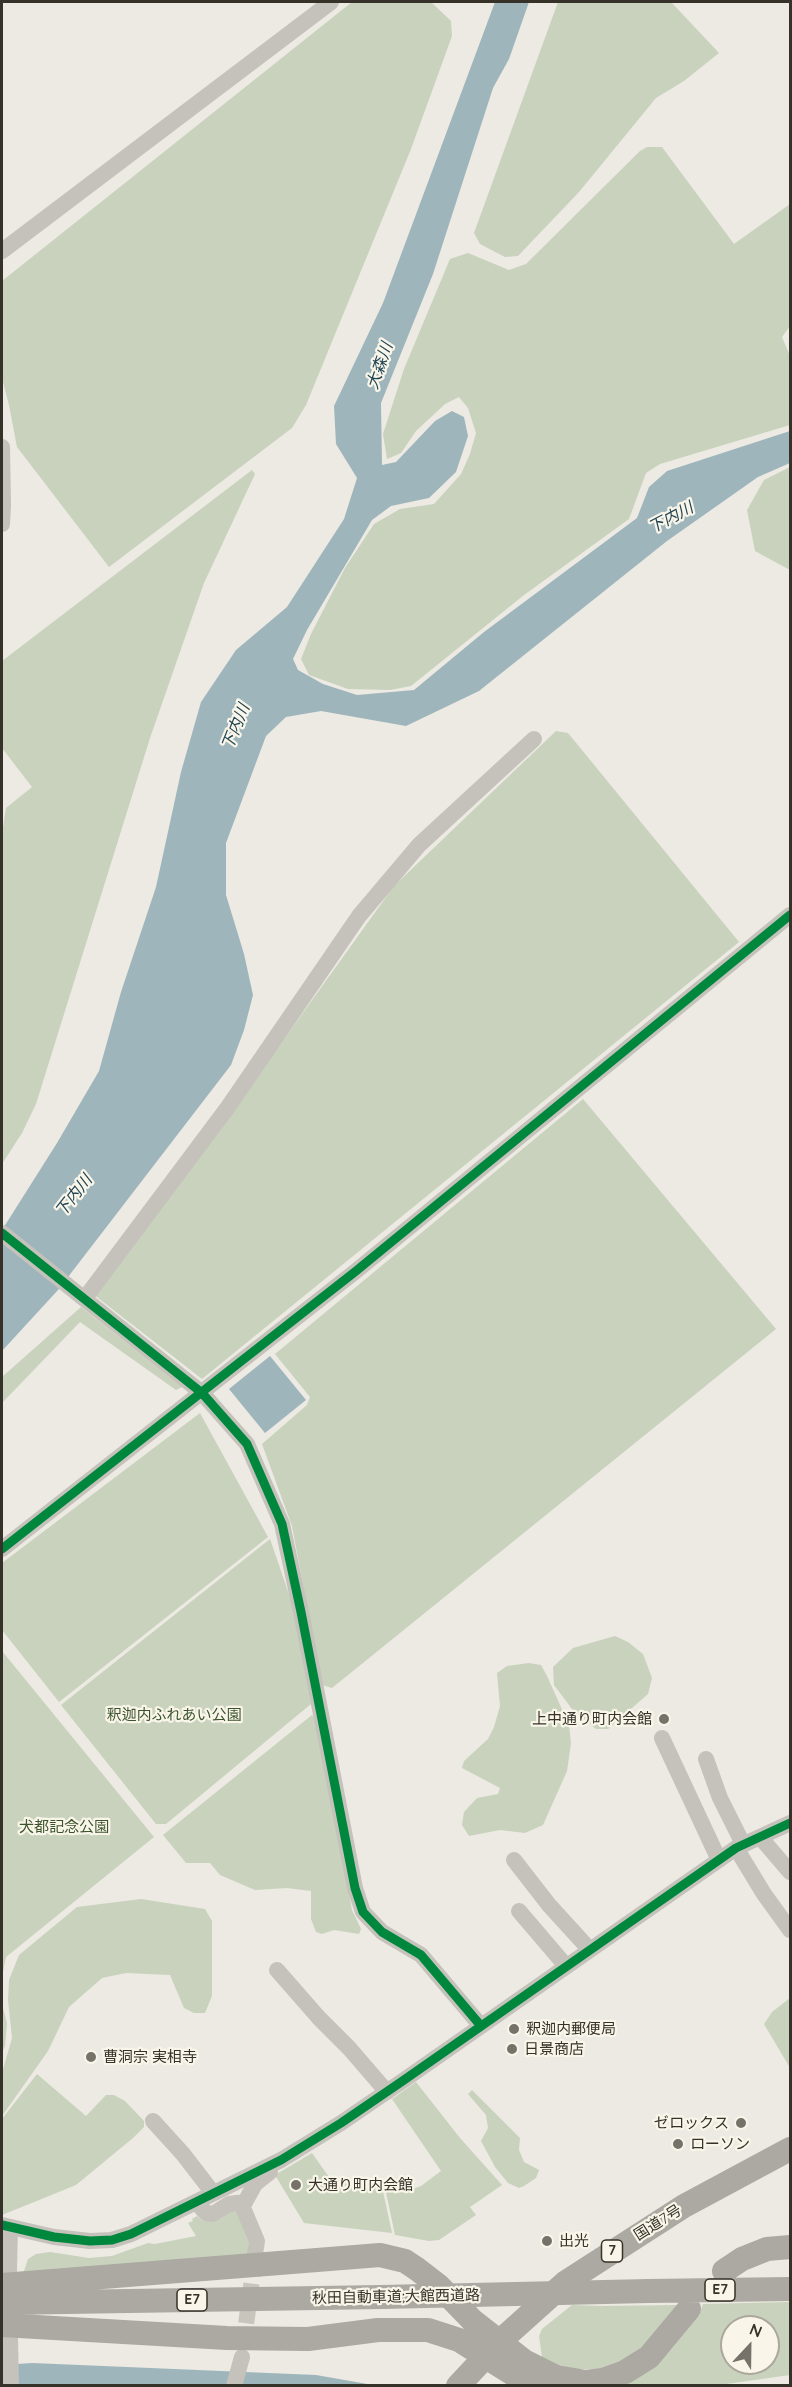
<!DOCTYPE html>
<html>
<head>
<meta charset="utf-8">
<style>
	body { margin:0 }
	#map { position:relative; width:792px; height:2387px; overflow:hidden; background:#eceae2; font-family:Quicksand,sans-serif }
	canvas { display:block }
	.frame { position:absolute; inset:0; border:3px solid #363129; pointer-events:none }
	.north { position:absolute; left:720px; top:2315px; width:60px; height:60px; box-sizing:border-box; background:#f9f6e9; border:2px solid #aba79c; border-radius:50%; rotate:22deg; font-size:16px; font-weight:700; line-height:24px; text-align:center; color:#363129 }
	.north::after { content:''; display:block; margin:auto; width:21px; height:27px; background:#76726a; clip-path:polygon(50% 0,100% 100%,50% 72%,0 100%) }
</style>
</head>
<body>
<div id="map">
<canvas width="792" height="2387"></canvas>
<div class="frame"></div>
<div class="north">N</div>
</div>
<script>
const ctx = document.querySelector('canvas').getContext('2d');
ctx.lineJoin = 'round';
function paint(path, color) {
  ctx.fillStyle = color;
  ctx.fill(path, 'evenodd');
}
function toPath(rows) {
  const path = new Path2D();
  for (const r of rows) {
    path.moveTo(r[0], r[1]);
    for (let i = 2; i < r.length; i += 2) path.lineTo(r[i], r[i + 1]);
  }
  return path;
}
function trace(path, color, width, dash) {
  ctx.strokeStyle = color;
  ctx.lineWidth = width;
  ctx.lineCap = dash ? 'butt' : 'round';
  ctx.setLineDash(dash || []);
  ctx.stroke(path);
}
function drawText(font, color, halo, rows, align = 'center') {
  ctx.font = font + ' Quicksand,"Noto Sans JP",sans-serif';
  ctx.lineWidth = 4.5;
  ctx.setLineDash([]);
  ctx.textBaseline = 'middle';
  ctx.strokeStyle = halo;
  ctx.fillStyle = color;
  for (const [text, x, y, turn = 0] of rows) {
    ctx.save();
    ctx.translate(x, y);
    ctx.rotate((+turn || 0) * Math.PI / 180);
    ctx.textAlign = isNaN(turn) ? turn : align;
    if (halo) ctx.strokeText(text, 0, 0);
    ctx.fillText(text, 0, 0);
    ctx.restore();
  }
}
const green = toPath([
	[352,2,431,2,451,21,452,36,411,149,306,405,292,428,109,567,17,447,9,405,2,378,2,281],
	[558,2,671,2,719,53,684,81,656,98,579,192,518,256,505,257,480,244,474,233],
	[647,147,662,147,734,244,790,204,790,326,782,337,790,356,790,425,660,464,646,473,629,519,524,595,411,686,390,690,348,689,309,675,301,659,311,634,345,568,374,524,400,509,434,504,461,474,470,454,476,433,468,408,459,397,445,404,416,431,401,453,387,459,383,434,404,369,450,259,468,253,509,270,526,264,640,151],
	[790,467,790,568,788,569,755,551,747,510,764,480],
	[252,470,255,474,204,583,150,738,36,1104,22,1133,2,1164,2,834,6,808,32,787,2,748,2,661],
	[556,731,568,733,739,942,202,1379,93,1294,246,1092,394,886],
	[583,1099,776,1329,332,1688,322,1685,292,1526,262,1444,307,1405,310,1397,275,1354],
	[81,1307,182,1387,176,1390,80,1322,2,1403,2,1377],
	[200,1413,268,1537,59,1702,2,1630,2,1563],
	[270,1539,292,1603,311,1704,166,1824,156,1824,61,1705],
	[615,1636,628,1642,643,1654,652,1678,648,1694,608,1729,596,1729,572,1709,554,1685,553,1667,573,1648],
	[2,1651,154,1837,6,1957,2,1977],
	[529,1663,541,1665,547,1676,569,1725,571,1743,567,1771,543,1825,525,1833,500,1830,469,1836,462,1825,464,1812,477,1798,498,1794,500,1788,462,1768,464,1761,488,1739,494,1727,500,1706,497,1673,507,1666],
	[312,1715,318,1722,352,1910,361,1929,359,1934,334,1930,322,1934,316,1932,311,1919,311,1891,287,1888,255,1890,220,1875,210,1863,186,1863,163,1835],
	[141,1899,205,1909,212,1921,212,1996,205,2013,194,2013,184,2008,170,1975,126,1973,102,1978,69,2007,48,2051,2,2116,2,2073,12,2038,8,2000,9,1980,19,1955,77,1907],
	[790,1998,790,2068,764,2024,772,2012],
	[2,2004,7,2023,5,2046,2,2053],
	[37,2074,86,2116,106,2095,114,2095,125,2101,144,2121,144,2127,133,2138,76,2185,2,2215,2,2119],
	[416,2082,460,2138,502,2185,470,2207,476,2215,439,2240,429,2241,395,2235,386,2192,410,2190,421,2186,441,2171,392,2099],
	[472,2090,520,2138,519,2150,524,2162,539,2170,536,2178,524,2186,519,2188,508,2183,495,2167,481,2141,488,2128,486,2115,468,2094],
	[312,2153,331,2180,363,2187,382,2187,392,2233,304,2223,275,2175],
	[232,2209,236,2210,249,2241,248,2254,23,2274,28,2259,36,2254,50,2252,89,2258,112,2256,148,2243,155,2244,196,2236,188,2223,193,2221,192,2219,197,2216,201,2220,214,2222,222,2218],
	[790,2302,790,2375,719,2385,611,2386,667,2354,699,2316,703,2304],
	[732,2327,768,2327,768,2363,732,2363],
	[572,2305,600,2306,677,2305,638,2354,601,2369,574,2369,557,2365,542,2357,539,2336,542,2329]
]);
const water = toPath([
	[495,2,529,2,509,59,493,88,433,274,381,403,382,465,396,462,435,421,452,411,464,417,468,436,456,472,429,498,391,506,372,520,307,630,293,659,298,670,323,684,357,695,414,690,484,632,637,518,649,487,667,471,790,431,790,463,758,477,667,541,479,691,406,726,321,711,286,717,266,736,226,843,226,895,244,954,253,995,244,1030,231,1065,58,1290,2,1351,2,1230,57,1143,99,1071,121,992,156,887,181,772,201,702,236,650,287,607,344,519,357,478,336,444,334,406,383,303],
	[270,1356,306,1400,265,1433,229,1389],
	[32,2363,316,2375,373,2385,2,2386,2,2365]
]);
const minorTunnel = toPath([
	[243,2347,255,2257]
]);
const minor = toPath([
	[2,251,331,2],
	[2,447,3,505,2,524],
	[2,1233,202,1393,247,1444,282,1524,301,1612,355,1888,363,1912,382,1932,421,1955,481,2026],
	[85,1298,228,1107,359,916,419,845,534,739],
	[2,1549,356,1271,790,915],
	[662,1738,719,1860],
	[706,1759,720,1798,743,1844],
	[760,1837,790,1872],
	[736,1848,764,1894,790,1930],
	[514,1860,549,1905,590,1950],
	[519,1911,566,1966],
	[277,1970,319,2018,349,2048,387,2092],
	[153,2121,183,2154,213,2193],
	[196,2202,206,2213,213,2214,229,2204,245,2202,255,2184,270,2172],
	[241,2203,257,2241,255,2254],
	[2,2225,54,2237,90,2241,112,2240,131,2234,281,2160,341,2123,404,2080,736,1848,790,1823],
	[9,2271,10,2227],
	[10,2337,11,2386],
	[234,2386,242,2357]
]);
const highway = toPath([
	[724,2271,742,2259,767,2249,790,2247],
	[2,2285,380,2255,405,2261,417,2269,439,2286,473,2321,524,2361,556,2377,586,2382,603,2380,625,2372,649,2357,689,2309],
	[649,2291,790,2289],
	[2,2303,382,2297],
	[2,2325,227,2338,308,2339,378,2330,428,2330,459,2340,521,2379,535,2386],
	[458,2386,499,2342,566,2282,684,2206,790,2149]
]);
const highwayBridge = toPath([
	[382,2297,649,2291]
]);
const cycleway = toPath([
	[2,1233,202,1393,247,1444,282,1524,301,1612,355,1888,363,1912,382,1932,421,1955,481,2026],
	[2,1549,356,1271,790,915],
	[2,2225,54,2237,90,2241,112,2240,131,2234,281,2160,341,2123,404,2080,736,1848,790,1823]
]);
const markers = [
	[664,1719,6,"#76726a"],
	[514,2029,6,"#76726a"],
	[512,2049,6,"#76726a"],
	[91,2057,6,"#76726a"],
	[741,2123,6,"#76726a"],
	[678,2144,6,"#76726a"],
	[296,2185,6,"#76726a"],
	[547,2241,6,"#76726a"]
];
const shields = [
	[612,2251,21],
	[720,2290,30],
	[192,2300,30]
];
const shieldNames = [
	["7",612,2251],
	["E7",720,2290],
	["E7",192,2300]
];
const parkNames = [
	["釈迦内ふれあい公園",174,1715],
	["犬都記念公園",64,1827]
];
const poiNames = [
	["上中通り町内会館",652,1719,"right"],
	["釈迦内郵便局",526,2029],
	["日景商店",524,2049],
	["曹洞宗 実相寺",103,2057],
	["ゼロックス",729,2123,"right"],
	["ローソン",690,2144],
	["大通り町内会館",308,2185],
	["出光",559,2241]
];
const streetNames = [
	["国道7号",658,2223,-32],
	["秋田自動車道;大館西道路",396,2297,-1]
];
const waterNames = [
	["大森川",380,366,-71],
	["下内川",671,518,-28],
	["下内川",236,727,-68],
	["下内川",74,1196,-52]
];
paint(green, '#c8d2bd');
paint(water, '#9fb5bc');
trace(minorTunnel, '#c8c5bd', 16, [16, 8]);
trace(minor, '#c5c2bb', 16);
trace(highway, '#aba9a1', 24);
trace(highwayBridge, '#aba9a1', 24);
trace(cycleway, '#00873e', 9);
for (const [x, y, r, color] of markers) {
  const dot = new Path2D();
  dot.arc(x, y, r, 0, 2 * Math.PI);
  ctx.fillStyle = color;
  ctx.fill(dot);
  trace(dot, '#f9f6e9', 2);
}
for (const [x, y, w] of shields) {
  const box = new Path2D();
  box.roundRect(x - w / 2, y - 11, w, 22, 4.5);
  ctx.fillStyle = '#f9f6e9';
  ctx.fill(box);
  trace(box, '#363129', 1.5);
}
drawText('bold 14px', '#363129', null, shieldNames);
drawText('15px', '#3c532e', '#f9f6e9', parkNames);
drawText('15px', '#363129', '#f9f6e9', poiNames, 'left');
drawText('15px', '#363129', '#f9f6e9', streetNames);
drawText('italic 16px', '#214455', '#f9f6e9', waterNames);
</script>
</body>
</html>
